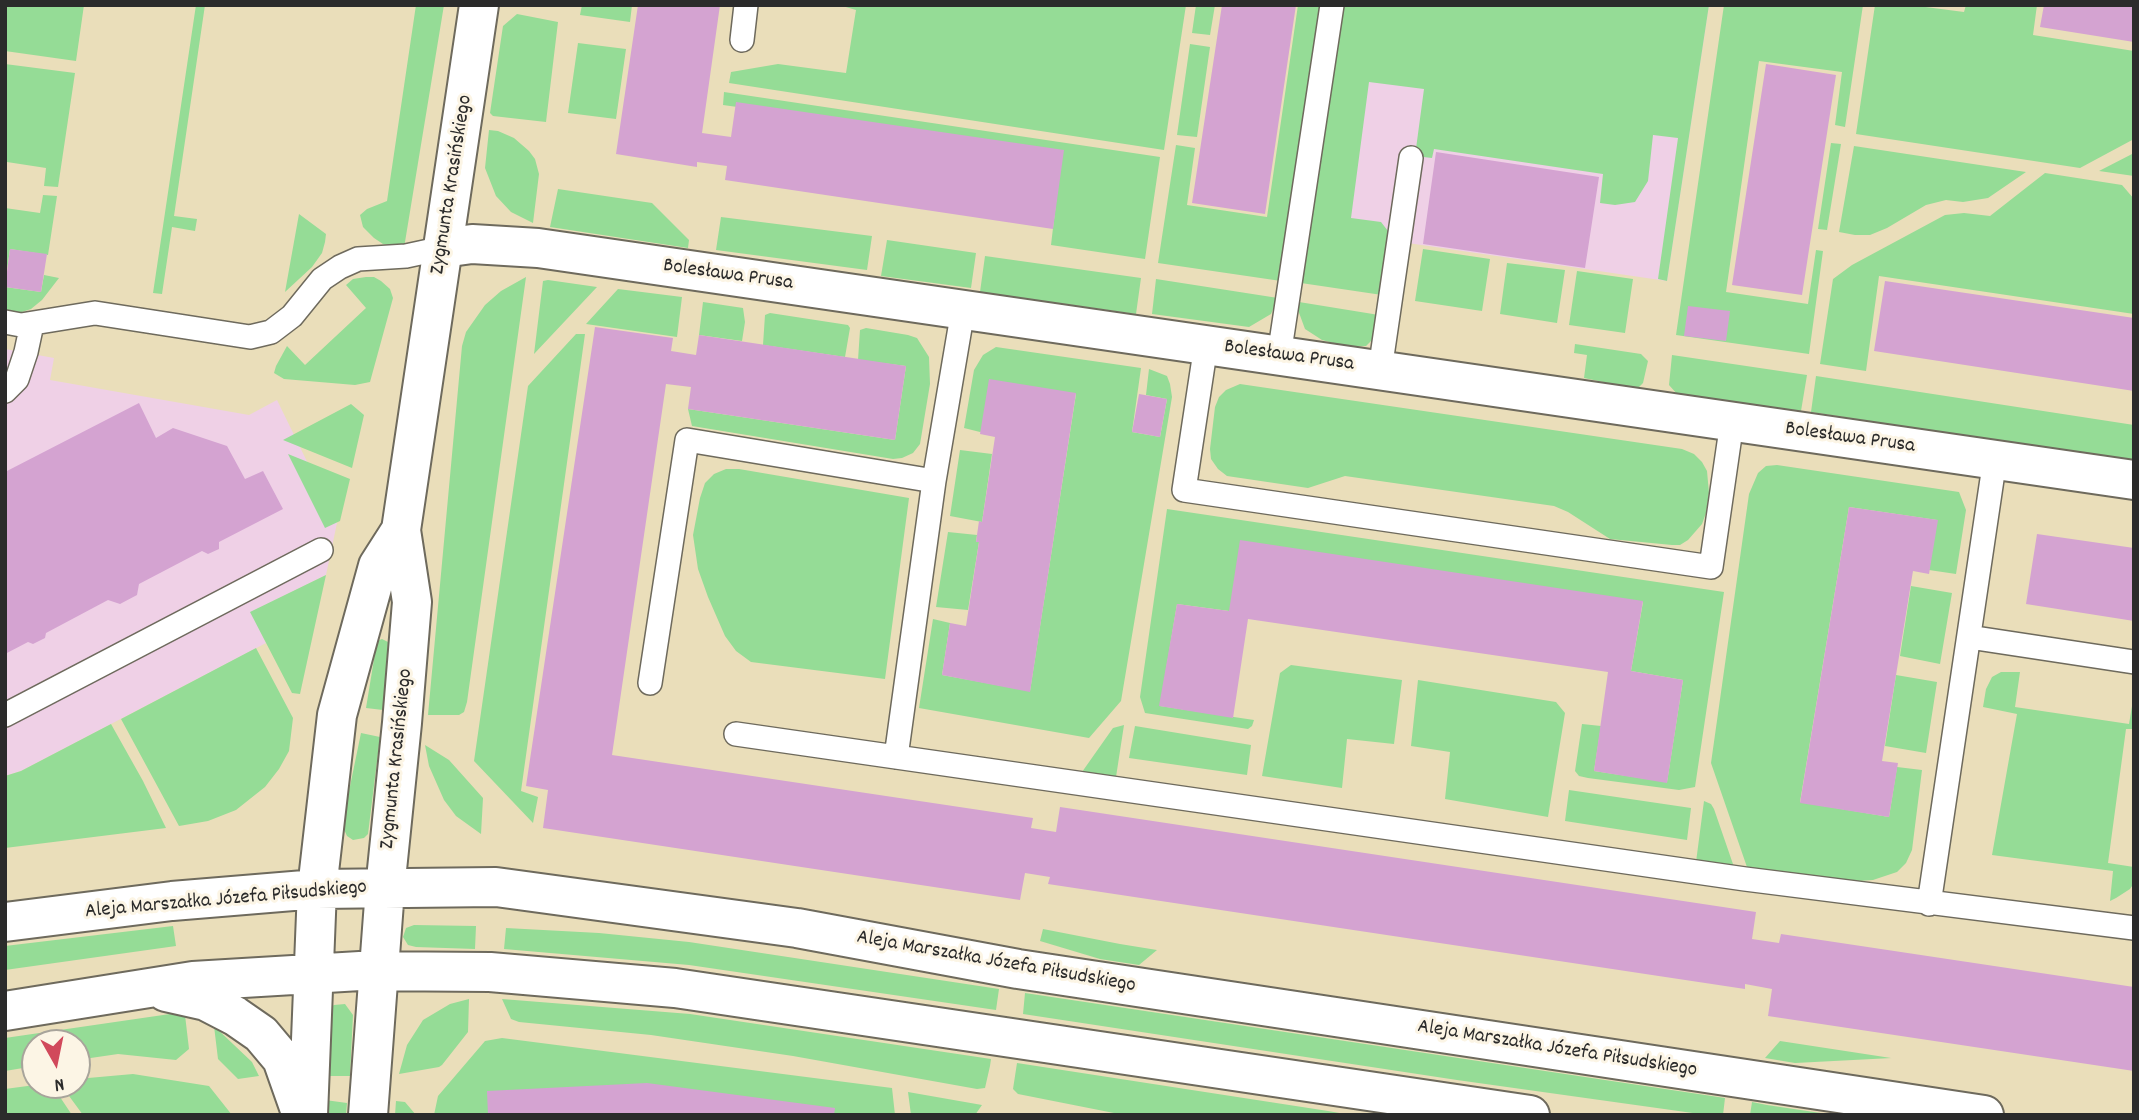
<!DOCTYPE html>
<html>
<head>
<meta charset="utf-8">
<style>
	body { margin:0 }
	#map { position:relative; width:2139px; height:1120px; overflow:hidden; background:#eadeba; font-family:Dekko,sans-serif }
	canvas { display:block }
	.frame { position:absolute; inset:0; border:7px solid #2b2b2b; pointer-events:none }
	.north { position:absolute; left:21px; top:1029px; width:70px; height:70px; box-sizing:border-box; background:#fcf5e5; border:2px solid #a8a49b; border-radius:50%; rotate:171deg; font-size:19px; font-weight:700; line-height:28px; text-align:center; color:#2b2b2b }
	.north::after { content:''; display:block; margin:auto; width:24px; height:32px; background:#d1495b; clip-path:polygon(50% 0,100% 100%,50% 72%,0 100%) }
</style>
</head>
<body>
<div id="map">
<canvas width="2139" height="1120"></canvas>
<div class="frame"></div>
<div class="north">N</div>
</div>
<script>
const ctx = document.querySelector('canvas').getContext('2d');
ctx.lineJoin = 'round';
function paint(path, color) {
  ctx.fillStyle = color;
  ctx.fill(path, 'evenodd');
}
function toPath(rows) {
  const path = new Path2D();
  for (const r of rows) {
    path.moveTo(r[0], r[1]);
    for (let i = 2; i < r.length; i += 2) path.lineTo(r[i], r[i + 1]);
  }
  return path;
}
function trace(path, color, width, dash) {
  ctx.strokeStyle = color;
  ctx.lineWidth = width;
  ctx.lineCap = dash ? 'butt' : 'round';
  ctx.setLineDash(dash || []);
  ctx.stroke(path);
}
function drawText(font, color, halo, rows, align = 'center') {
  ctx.font = font + ' Dekko,sans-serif';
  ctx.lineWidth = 6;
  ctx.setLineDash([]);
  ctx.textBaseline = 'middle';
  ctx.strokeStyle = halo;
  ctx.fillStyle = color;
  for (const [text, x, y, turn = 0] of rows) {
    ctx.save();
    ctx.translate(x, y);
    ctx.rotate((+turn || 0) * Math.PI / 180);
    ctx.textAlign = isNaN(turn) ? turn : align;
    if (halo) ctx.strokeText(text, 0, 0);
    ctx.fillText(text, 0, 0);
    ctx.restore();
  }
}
const built = toPath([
	[1353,5,1709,5,1667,281,1319,230],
	[5,349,54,358,50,380,249,415,277,400,337,523,326,575,251,612,266,643,21,771,5,776]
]);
const green = toPath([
	[5,5,84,5,76,61,5,51],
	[196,5,205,5,174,216,197,219,195,231,172,227,162,294,153,293],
	[416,5,444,5,404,248,383,244,374,238,363,227,360,215,367,209,387,201],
	[582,5,632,5,630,22,580,15],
	[839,5,1186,5,1164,150,729,83,731,72,778,64,846,73,856,10],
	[1196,5,1215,5,1210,35,1192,33],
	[1298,5,1321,5,1281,281,1158,263,1176,145,1195,148,1187,205,1267,217],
	[1342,5,1709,5,1667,281,1658,279,1678,138,1653,135,1648,181,1635,202,1615,205,1600,203,1603,174,1434,149,1432,158,1415,156,1424,89,1369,82,1351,218,1381,222,1388,231,1382,295,1301,283],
	[1724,5,1863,5,1845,127,1835,125,1842,72,1759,61,1726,292,1808,304,1816,250,1823,251,1809,354,1676,335],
	[1875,5,1910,5,1964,12,1966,5,2037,5,2033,35,2134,51,2134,139,2080,168,1856,134],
	[517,14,558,22,546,122,493,116,490,113,503,26],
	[578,43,626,49,616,119,568,113],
	[1190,44,1210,47,1197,137,1177,135],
	[5,64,75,73,58,187,44,186,46,168,7,162,5,170],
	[724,92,1160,157,1145,259,1051,245,1062,152,723,105],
	[489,130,498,131,514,138,529,151,535,159,539,174,533,223,511,212,496,196,485,168],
	[1831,143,1841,144,1827,230,1818,229],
	[1854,146,2026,172,1988,198,1963,202,1946,200,1926,205,1887,228,1870,235,1855,235,1839,232],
	[2134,153,2134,176,2099,171],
	[2045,173,2122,185,2134,199,2134,314,1879,276,1866,371,1820,364,1833,279,1852,265,1945,215,1964,213,1990,216],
	[558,189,652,203,689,240,688,248,550,227],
	[43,195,57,196,48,255,10,249,5,284,5,208,40,213],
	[299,214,326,234,325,242,322,253,312,267,285,292],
	[721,217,872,236,867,270,716,250],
	[887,240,976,253,971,288,881,276],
	[1423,249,1490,259,1482,311,1415,301],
	[985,256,1141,278,1136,314,980,292],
	[1507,263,1565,270,1557,323,1500,314],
	[1577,271,1633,279,1625,333,1569,325],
	[44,275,59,278,42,300,31,309,22,312,5,313,5,287,41,292],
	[366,277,374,277,381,281,390,289,393,298,370,382,355,385,284,379,274,373,276,366,287,346,305,365,366,308,346,285,353,279],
	[526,277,467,702,464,712,459,715,428,715,462,346,466,332,485,305,501,291],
	[1156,279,1278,298,1271,314,1249,327,1152,314],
	[548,280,597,287,534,354,543,281],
	[618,289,682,297,677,337,586,324],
	[703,302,743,308,745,322,742,341,699,335],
	[1299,302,1379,315,1376,336,1366,346,1348,347,1322,340,1305,329,1298,310],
	[770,313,848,325,850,328,845,357,763,345,765,315],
	[866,328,908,335,917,338,929,357,930,384,920,444,913,453,902,458,893,459,692,426,688,409,895,440,906,366,858,360,860,330],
	[576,334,585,334,521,791,538,797,533,823,474,761,528,386],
	[1575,344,1641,354,1648,361,1643,383,1637,389,1584,378,1587,355,1574,353],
	[996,347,1141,368,1132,432,1160,437,1167,399,1146,395,1149,369,1167,376,1170,384,1172,397,1121,701,1089,738,919,708,933,619,950,623,942,675,1030,691,1076,394,980,432,964,428,974,370,983,355],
	[1672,355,1807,375,1801,411,1677,394,1669,385],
	[1816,376,2134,425,2134,462,1811,412],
	[1240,384,1682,449,1694,454,1702,462,1707,471,1709,493,1706,513,1702,524,1688,540,1680,545,1672,545,1610,539,1568,512,1554,506,1345,476,1308,488,1227,476,1218,469,1211,459,1210,449,1215,407,1219,397,1226,390],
	[351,404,364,415,352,468,283,440],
	[960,450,992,454,982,522,950,516],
	[288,454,350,479,340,521,325,528],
	[1777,465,1959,492,1966,510,1956,574,1929,570,1937,520,1849,507,1800,802,1889,817,1897,767,1922,770,1912,850,1906,863,1897,872,1873,880,1844,882,1748,870,1711,763,1749,494,1758,473,1766,466],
	[726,469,739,469,909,498,885,679,751,662,736,651,725,636,708,597,698,569,693,535,700,498,705,483,714,474],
	[1167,509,1724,592,1695,787,1679,790,1588,778,1579,776,1575,771,1582,724,1601,726,1594,771,1667,782,1683,680,1631,671,1643,602,1229,611,1177,604,1160,706,1254,720,1252,726,1248,729,1145,713,1140,697],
	[948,532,977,535,976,542,979,542,968,610,936,607],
	[326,575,300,694,292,693,250,612],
	[1911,586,1952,593,1940,664,1900,656],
	[382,639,388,642,383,710,366,708,377,641],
	[256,648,293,718,289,751,279,769,265,787,236,810,208,821,179,826,121,719],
	[1291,665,1402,680,1394,744,1347,739,1342,788,1262,776,1280,673],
	[2001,672,2020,672,2015,707,2129,724,2134,694,2134,729,2126,729,2108,863,2134,867,2134,883,2130,889,2116,898,2110,901,2113,871,1992,855,2017,714,1983,707,1986,689,1992,677],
	[1896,675,1937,682,1926,753,1885,746],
	[1418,680,1556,702,1565,713,1548,817,1445,799,1450,752,1411,746],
	[111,724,143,781,166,828,5,848,5,776,21,771],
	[1124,725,1116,777,1082,772,1113,728],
	[1135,726,1251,745,1247,775,1129,758],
	[361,733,380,737,368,834,364,838,353,840,347,836,342,825],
	[425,745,449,760,483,798,481,834,456,816,444,800,429,766],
	[1569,790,1691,808,1687,840,1565,821],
	[1704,801,1711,804,1714,809,1734,867,1696,862],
	[414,925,476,926,475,949,416,947,408,945,403,937,406,928],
	[173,926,176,946,5,970,5,946],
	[506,928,599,933,689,942,999,989,996,1010,689,965,504,949],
	[1043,929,1120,944,1157,950,1139,965,1100,959,1040,941],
	[1025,993,1725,1098,1723,1115,1707,1115,1457,1080,1023,1014],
	[469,999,468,1032,442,1065,439,1067,399,1074,407,1045,423,1020,450,1004],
	[502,999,690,1014,991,1059,990,1066,985,1088,977,1089,793,1056,651,1035,519,1022,511,1019],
	[345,1004,353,1015,350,1076,326,1076,328,1009,334,1005],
	[170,1014,185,1015,189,1049,176,1060,118,1054,77,1060,77,1043,35,1043,35,1066,5,1071,5,1038],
	[214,1026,252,1062,259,1076,238,1079,218,1059],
	[502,1038,892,1088,895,1115,434,1115,438,1096,485,1041],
	[1780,1041,1891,1058,1892,1058,1795,1063,1765,1058],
	[1017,1063,1328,1111,1351,1115,1124,1115,1018,1094,1013,1089],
	[133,1074,209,1086,232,1115,83,1115,61,1085,77,1085,77,1079],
	[35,1085,44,1085,58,1094,72,1115,5,1115,5,1089],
	[908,1092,982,1105,975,1115,911,1115],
	[325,1100,347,1103,346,1115,326,1115],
	[396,1101,405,1102,416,1115,395,1115],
	[1752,1102,1767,1105,1834,1115,1750,1115]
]);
const building = toPath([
	[638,5,720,5,702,133,731,137,736,102,1064,150,1053,229,725,180,727,166,697,162,697,167,616,154],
	[1222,5,1296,5,1265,214,1192,203],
	[2044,5,2134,5,2134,42,2040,27],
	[1766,64,1836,75,1802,295,1732,285],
	[1436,152,1599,177,1585,268,1423,244],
	[10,249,47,254,41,292,5,287],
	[1885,281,2134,318,2134,391,1874,351],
	[1688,306,1730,311,1726,341,1684,336],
	[595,327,673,338,671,351,696,355,699,335,906,366,895,440,688,409,691,387,666,384,612,755,1033,818,1031,828,1056,832,1060,807,1756,912,1752,939,1779,943,1781,934,2134,987,2134,1071,1768,1016,1772,989,1745,984,1745,989,1048,884,1050,877,1025,873,1020,900,543,828,548,790,526,786],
	[989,379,1076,393,1030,692,942,675,950,623,966,626,979,542,976,542,979,521,982,522,995,437,980,434],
	[1139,394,1167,399,1160,437,1132,432],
	[139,403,156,438,173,428,227,446,245,479,263,471,283,509,219,542,219,549,208,554,202,551,139,584,137,595,120,604,108,600,46,633,45,638,33,644,28,642,5,654,5,472],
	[1849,507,1938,520,1929,574,1913,571,1896,675,1882,761,1898,763,1889,817,1800,803],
	[2037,534,2134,548,2134,621,2026,604],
	[1240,540,1643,601,1631,671,1683,680,1667,783,1594,771,1608,672,1248,619,1233,718,1159,706,1177,604,1229,611],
	[647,1083,835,1108,834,1115,488,1115,487,1091]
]);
const service = toPath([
	[742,40,746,5],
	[5,322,21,325,95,313,250,337,271,332,292,316,322,279,340,267,358,259,406,256,443,248],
	[1206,345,1184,490,1711,567,1732,422],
	[1279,356,1332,5],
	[1380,370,1411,158],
	[5,391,17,379,26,352,32,324],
	[1969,637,2134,662],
	[650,683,687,440,934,481],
	[5,715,321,550],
	[736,734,1745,879,2134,928],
	[896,757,934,481,963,310],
	[1929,904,1995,459]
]);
const minor = toPath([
	[443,248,472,244,538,248,2134,480]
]);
const tertiary = toPath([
	[5,922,172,901,317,889,496,887,797,928,1018,969,1984,1115],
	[166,992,206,1001,235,1016,261,1034,282,1059,300,1110],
	[5,1011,193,981,360,971,490,972,675,988,1530,1115],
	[308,1115,317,889,337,715,378,566,401,530],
	[368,1115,385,889,402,723,412,602,401,530,479,5]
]);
const streetNames = [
	["Zygmunta Krasińskiego",453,185,-81],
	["Bolesława Prusa",728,276,8],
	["Bolesława Prusa",1289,357,8],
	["Bolesława Prusa",1850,439,8],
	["Zygmunta Krasińskiego",398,759,-84],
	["Aleja Marszałka Józefa Piłsudskiego",226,901,-5],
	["Aleja Marszałka Józefa Piłsudskiego",996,963,10],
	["Aleja Marszałka Józefa Piłsudskiego",1557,1050,9]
];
paint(built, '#efd0e6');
paint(green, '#95dc96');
paint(building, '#d4a3d1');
trace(service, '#6e6a5d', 26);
trace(minor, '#6e6a5d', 42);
trace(tertiary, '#6e6a5d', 42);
trace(service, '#fff', 23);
trace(minor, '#fff', 38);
trace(tertiary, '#fff', 38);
drawText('21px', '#2b2b2b', '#fcf5e5', streetNames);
</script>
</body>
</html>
